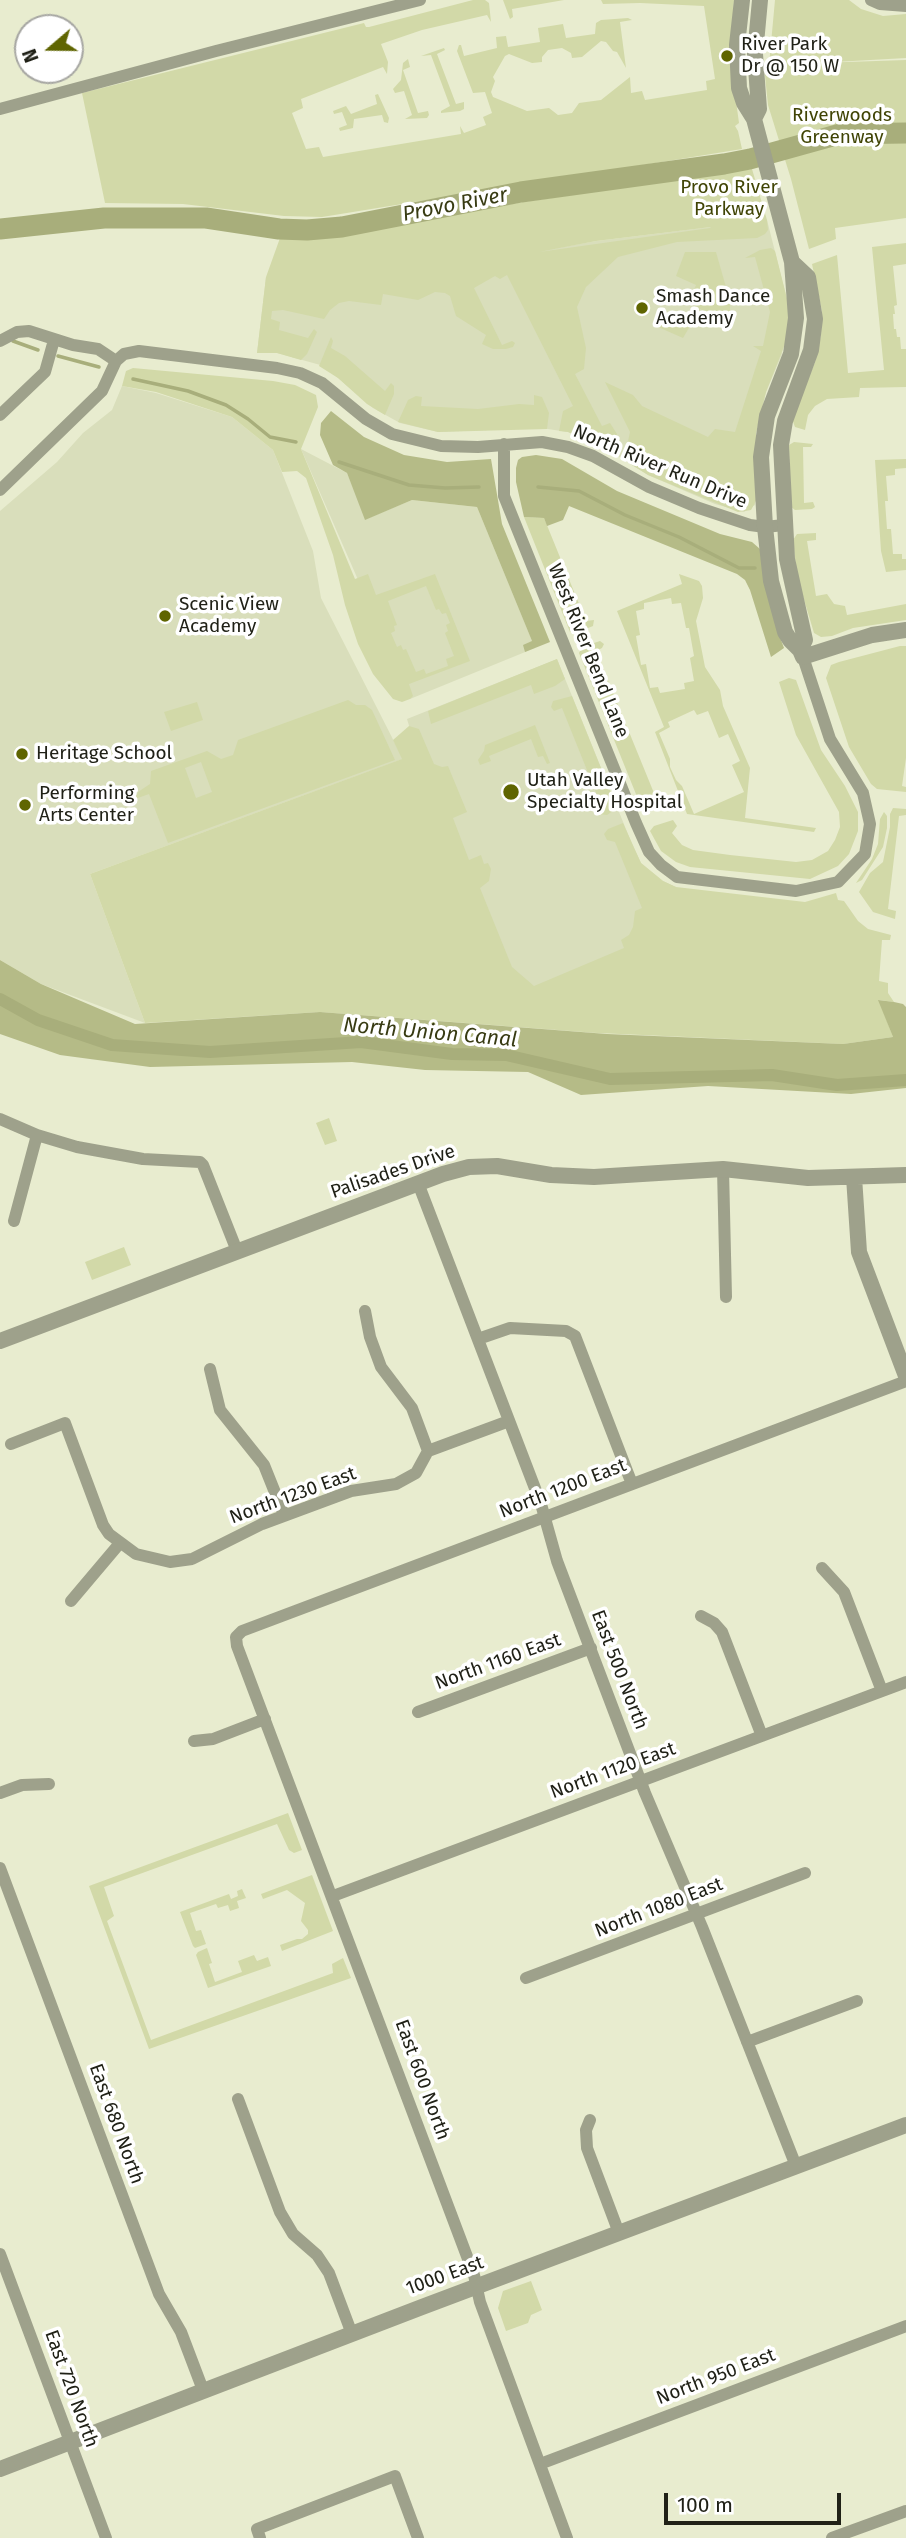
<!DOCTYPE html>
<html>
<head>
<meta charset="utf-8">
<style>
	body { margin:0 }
	#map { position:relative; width:906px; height:2538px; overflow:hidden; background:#e8eccf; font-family:"Fira Sans",sans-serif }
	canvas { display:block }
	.north { position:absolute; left:14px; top:14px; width:70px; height:70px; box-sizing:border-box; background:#fff; border:2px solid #a6a6a2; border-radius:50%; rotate:250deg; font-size:19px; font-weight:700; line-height:28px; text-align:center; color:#202117 }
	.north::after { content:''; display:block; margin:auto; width:24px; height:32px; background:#5f6501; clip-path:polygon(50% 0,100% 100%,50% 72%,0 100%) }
	.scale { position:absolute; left:664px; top:2493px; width:177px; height:32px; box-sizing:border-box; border:4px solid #202117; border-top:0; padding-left:9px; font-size:21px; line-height:24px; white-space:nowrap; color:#202117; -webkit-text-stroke:5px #fff; paint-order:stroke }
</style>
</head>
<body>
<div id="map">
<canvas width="906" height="2538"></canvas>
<div class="north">N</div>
<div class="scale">100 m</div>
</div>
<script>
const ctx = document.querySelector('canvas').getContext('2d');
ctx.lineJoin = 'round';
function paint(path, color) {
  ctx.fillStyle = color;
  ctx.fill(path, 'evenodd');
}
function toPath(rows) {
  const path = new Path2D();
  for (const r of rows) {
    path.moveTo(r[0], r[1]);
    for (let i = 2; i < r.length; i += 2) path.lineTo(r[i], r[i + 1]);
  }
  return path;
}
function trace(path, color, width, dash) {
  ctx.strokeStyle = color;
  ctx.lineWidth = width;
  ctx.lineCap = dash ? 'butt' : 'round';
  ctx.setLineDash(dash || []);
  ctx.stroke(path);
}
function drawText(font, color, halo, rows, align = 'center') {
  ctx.font = font + ' "Fira Sans",sans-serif';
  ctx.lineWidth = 7;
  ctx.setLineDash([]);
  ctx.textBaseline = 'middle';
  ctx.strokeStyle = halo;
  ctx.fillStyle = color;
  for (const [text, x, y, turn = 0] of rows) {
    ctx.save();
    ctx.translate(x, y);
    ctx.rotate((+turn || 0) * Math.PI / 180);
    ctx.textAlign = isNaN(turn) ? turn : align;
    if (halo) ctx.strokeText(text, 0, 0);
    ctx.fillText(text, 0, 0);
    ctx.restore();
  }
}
const built = toPath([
	[767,220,789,307,782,354,766,392,756,433,755,505,744,512,715,504,648,475,600,445,568,432,541,428,438,432,400,423,373,408,324,366,277,353,257,353,266,277,485,261,596,241],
	[122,386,156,393,232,417,273,450,313,551,321,598,403,759,90,874,145,1023,41,984,0,960,0,511,57,462,83,433,112,410],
	[301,449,347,473,366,519,412,500,477,507,535,648,410,699],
	[557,659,632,844,641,863,663,881,676,887,598,1033,500,1025,407,719]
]);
const green = toPath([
	[473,0,485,0,489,3,491,22,487,15,422,30,381,44,388,62,387,74,383,67,301,99,303,108,292,113,306,149,319,147,323,157,461,134,460,126,464,133,486,125,483,117,492,113,485,92,473,93,457,51,459,45,461,45,464,56,497,48,496,37,506,36,508,47,540,42,538,28,563,24,566,38,595,34,596,23,601,20,628,18,632,20,620,22,626,68,617,52,613,51,606,42,601,41,582,57,572,58,571,53,562,48,548,50,542,57,542,62,532,63,509,54,505,56,493,77,495,81,491,92,493,97,527,111,549,108,558,115,572,113,579,103,601,100,630,77,631,93,642,91,645,100,707,90,706,81,715,79,704,6,640,3,603,4,601,0,734,0,730,57,739,123,735,126,738,131,742,149,322,217,284,216,183,204,105,203,82,93,364,23,366,27,369,27],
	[503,0,564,0,512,9,513,17,510,19],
	[775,0,849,0,861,9,883,16,906,14,906,58,817,63,906,60,906,218,835,228,836,239,809,249,791,179,768,105,764,66,769,65],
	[444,48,445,50,437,54,456,104,464,102,464,109,460,111,441,113,441,111,450,106,431,55,421,56],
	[408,59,410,67,403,70,418,113,428,111,429,115,427,118,405,119,412,115,404,91,395,93,393,89,401,80,403,63],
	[378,94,389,118,388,123,384,122,382,115,354,119,353,128,340,131,339,128,347,125,342,112,334,114,333,111,346,106,351,114,377,104,375,95],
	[752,169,767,220,768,230,765,234,757,238,677,242,618,257,586,287,577,307,586,348,584,369,575,374,602,426,610,423,617,434,611,452,568,432,559,431,563,411,573,406,507,275,500,279,495,276,474,288,502,345,512,341,515,343,513,347,506,349,493,349,482,344,486,335,456,316,450,296,445,293,435,292,418,300,383,294,381,305,349,301,339,303,330,310,324,319,283,310,272,311,271,319,280,322,279,330,308,338,314,329,317,332,307,354,301,360,277,353,257,353,266,277,280,238,305,240,343,235,523,202],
	[711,227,710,228,539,252,596,241],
	[906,243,906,264,893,266,897,305,894,306,895,314,893,314,894,329,896,329,897,337,900,337,901,349,906,349,906,387,860,388,859,397,827,399,815,406,808,415,805,430,795,427,792,419,815,362,821,335,822,311,812,264,837,255,848,373,884,370,872,247],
	[771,248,775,251,789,307,787,339,766,392,756,433,757,499,751,510,738,512,648,475,624,460,630,432,605,382,633,395,642,406,708,437,715,429,735,432,761,351,753,346,763,346,770,312,755,257,745,258,760,250],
	[685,252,716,252,730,301,730,324,700,309,683,338,658,327,663,321,671,325,678,322,684,312,691,315,696,305,689,301,696,285,676,276],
	[331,337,333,341,331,348,345,356,385,391,391,383,394,386,394,394,385,415,367,404,338,378,319,366],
	[133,368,273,381,295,385,316,395,318,407,301,449,355,579,368,574,376,595,435,574,470,661,409,684,413,696,410,699,402,702,393,699,373,674,358,644,345,605,333,555,306,478,297,471,282,472,273,450,232,417,156,392,122,386,126,371],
	[426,586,436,610,439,609,442,614,446,613,450,623,446,625,448,631,445,633,454,656,446,659,448,666,426,674,424,669,416,672,406,649,403,650,401,645,397,647,391,633,395,631,394,626,397,625,388,601],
	[534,395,542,397,549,413,547,429,438,432,398,422,408,400,416,396,422,397,421,406,478,409,519,404,534,405],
	[794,442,813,444,811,447,803,447,804,503,813,502,815,507,812,509,795,510,791,507,789,445],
	[906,459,906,468,895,469,895,475,886,476,888,501,885,501,887,529,891,529,893,554,902,554,902,559,906,559,906,570,886,572,881,551,875,460],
	[524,517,544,518,586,621,594,620,593,626,576,633,570,632],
	[816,533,816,540,807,541,816,596,827,594,834,604,845,606,847,615,906,604,906,620,853,628,832,636,821,637,814,633,797,576,793,540,797,534],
	[679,574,699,581,702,586,703,598,696,621,705,667,720,690,723,706,750,768,745,818,816,828,814,832,687,814,655,732,664,727,617,611,682,584],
	[671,598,672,604,681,603,686,628,689,628,694,656,690,658,694,681,684,683,685,689,660,693,658,687,650,688,646,664,641,665,636,636,640,635,636,611,644,609,644,603],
	[694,710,697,715,708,711,719,738,728,734,740,761,732,765,744,792,694,814,682,786,676,780,670,767,670,759,659,733,670,727,668,722],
	[600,641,604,644,602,648,596,651,656,798,663,796,666,799,666,802,650,812,642,809,579,653,582,647],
	[900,646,906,646,906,758,902,786,906,787,906,792,877,789,871,784,849,747,826,678,831,665,839,662],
	[557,659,565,679,555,686,534,694,531,685,431,724,428,711],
	[789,678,796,680,821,750,845,786,858,812,858,831,849,854,838,866,810,879,690,867,676,862,661,851,650,831,654,826,673,820,677,826,672,833,682,845,693,850,730,855,796,862,812,860,828,851,835,840,840,827,839,812,796,735,779,682],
	[572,696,617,808,607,815,598,814,589,804,599,800,562,708,554,711,551,707,553,701],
	[348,700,356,705,365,705,372,710,395,760,168,843,149,794,135,799,138,792,150,784,151,771,207,751,221,759,233,755,238,740],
	[201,762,212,792,196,798,185,768],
	[197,702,203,720,171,731,164,712],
	[535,725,550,763,547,764,543,756,538,757,531,739,489,756,491,761,480,765,478,760,484,751,485,745],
	[409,726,419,729,434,764,442,767,448,766,467,812,453,818,469,860,481,855,484,864,488,863,491,869,489,881,480,888,512,967,534,986,624,948,621,940,629,935,633,927,635,911,642,908,615,842,607,840,604,834,608,829,623,823,641,863,663,881,676,887,805,902,836,893,838,900,844,901,858,921,868,929,891,935,890,940,882,940,879,981,888,983,888,993,894,1002,879,1000,893,1037,843,1044,598,1033,320,1012,145,1023,90,874,402,759,393,740],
	[893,808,906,809,906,815,899,816,888,909,896,911,895,919,873,912,859,892,870,873,883,862,890,827,890,814],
	[884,812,887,816,887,828,883,847,862,880,856,883,872,859,878,844,880,819],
	[329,1118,337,1141,325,1145,316,1123],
	[124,1247,131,1265,92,1280,85,1262],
	[288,1813,302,1850,294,1853,289,1850,277,1824,104,1887,114,1916,107,1921,151,2040,333,1973,332,1964,343,1958,351,1978,149,2049,89,1886],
	[312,1875,333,1931,282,1951,280,1945,297,1939,302,1939,308,1934,308,1930,301,1921,305,1903,287,1890,263,1899,261,1894],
	[242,1889,246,1898,237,1901,239,1908,230,1911,228,1905,218,1908,216,1904,190,1913,196,1931,201,1930,206,1944,195,1948,193,1946,180,1912,229,1894,231,1899,238,1896,237,1891],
	[207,1948,212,1963,209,1964,215,1982,242,1972,238,1961,254,1955,257,1961,268,1957,271,1966,208,1988,196,1955,198,1952],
	[531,2281,542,2310,531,2315,528,2323,506,2331,498,2308,503,2291]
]);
const forest = toPath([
	[331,411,364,437,404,455,447,462,491,459,502,524,550,642,525,652,523,645,532,641,477,507,412,500,365,520,347,473,333,465,320,435,321,423],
	[536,455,562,459,617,491,720,534,752,542,760,549,778,632,784,648,771,657,750,590,745,580,737,574,569,506,563,520,547,526,544,518,524,517,516,482,516,468,518,460,522,457],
	[0,960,41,984,135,1024,320,1012,607,1034,843,1044,893,1037,878,1000,894,1002,903,1004,906,1007,906,1088,851,1094,708,1086,581,1095,528,1072,425,1070,352,1062,150,1067,60,1055,0,1034]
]);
const stream = toPath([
	[13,341,38,350],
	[58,356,99,367],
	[133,379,188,391,226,405,248,419,270,437,296,442],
	[339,462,409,485,445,488,479,487],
	[538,487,579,491,625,515,679,537,739,568,755,568]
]);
const canal = toPath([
	[0,999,38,1020,112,1045,210,1052,361,1042,452,1054,506,1055,610,1079,772,1075,837,1085,906,1080]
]);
const river = toPath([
	[0,229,104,218,206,218,279,229,307,230,342,227,521,192,724,164,750,159,840,134,906,133]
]);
const minor = toPath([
	[871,0,880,4,906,6],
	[0,109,216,51,420,0],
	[0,341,17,332,29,331,73,345,98,349,116,361],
	[0,415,45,372,54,340],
	[504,444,504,496,636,823,649,852,661,865,677,877,796,891,838,882,865,854,870,824,863,793,830,739,803,657],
	[0,490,102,391,116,361,124,354,139,351,277,368,300,373,322,383,366,419,392,434,441,446,478,447,542,442,568,447,593,456,649,487,699,508,750,525,765,527,784,525],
	[0,1119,37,1135,77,1147,143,1159,200,1162,203,1165,237,1251],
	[723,1169,726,1297],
	[418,1183,541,1504,557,1561,645,1793,702,1927,796,2166],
	[14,1221,37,1135],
	[365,1311,370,1337,381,1367,412,1408,428,1451],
	[478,1339,510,1328,566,1331,575,1336,632,1484],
	[210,1369,220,1410,264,1465,284,1515],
	[11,1444,65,1423,103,1525,109,1534,136,1554,170,1562,192,1559,262,1524,351,1491,396,1484,416,1473,428,1451,509,1421],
	[822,1568,844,1592,882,1691],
	[71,1601,120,1543],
	[701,1616,714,1623,722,1632,762,1736],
	[418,1712,591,1648],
	[194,1741,213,1739,265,1719],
	[0,1793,22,1785,49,1784],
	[0,1868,159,2294,181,2332,203,2390],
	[333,1896,906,1682],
	[526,1978,805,1873],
	[747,2042,857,2001],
	[238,2099,280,2212,293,2234,317,2255,329,2273,352,2334],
	[590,2120,586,2130,587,2148,619,2233],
	[0,2254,106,2538],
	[540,2464,906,2326],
	[260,2538,257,2529,395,2476,418,2538],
	[567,2538,480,2302,474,2275,237,1646,236,1637,242,1631,906,1381],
	[832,2538,906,2511]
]);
const tertiary = toPath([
	[742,0,737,45,739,88,744,103,754,119,792,262,796,318,791,354,767,416,761,457,765,527,771,581,785,632,790,640,800,650,803,657,872,635,906,630],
	[754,119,759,109,755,54,760,0],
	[792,262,808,277,815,319,811,350,785,421,781,445,787,559,805,640,800,650],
	[854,1177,859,1252,906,1376],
	[0,1341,443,1174,469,1167,497,1166,551,1175,594,1177,723,1169,808,1178,906,1175],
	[0,2469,422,2307,906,2125]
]);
const markers = [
	[727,56,7,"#5f6501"],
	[642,308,7,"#5f6501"],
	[165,616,7,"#5f6501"],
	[22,754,7,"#5f6501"],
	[511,792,9,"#5f6501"],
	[25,805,7,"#5f6501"]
];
const poiNames = [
	["River Park",741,45],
	["Dr @ 150 W",741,67],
	["Smash Dance",656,297],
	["Academy",656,319],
	["Scenic View",179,605],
	["Academy",179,627],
	["Heritage School",36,754],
	["Utah Valley",527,781],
	["Specialty Hospital",527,803],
	["Performing",39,794],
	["Arts Center",39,816]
];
const parkNames = [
	["Riverwoods",842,116],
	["Greenway",842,138],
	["Provo River",729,188],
	["Parkway",729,210]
];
const streetNames = [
	["North River Run Drive",660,467,23],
	["West River Bend Lane",588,651,68],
	["Palisades Drive",393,1172,-19],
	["North 1200 East",563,1489,-21],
	["North 1230 East",293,1496,-20],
	["North 1160 East",498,1662,-20],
	["East 500 North",619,1670,69],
	["North 1120 East",613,1771,-20],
	["North 1080 East",659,1908,-21],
	["East 600 North",422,2080,70],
	["East 680 North",116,2124,70],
	["1000 East",445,2276,-20],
	["North 950 East",716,2377,-21],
	["East 720 North",71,2389,70]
];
const waterNames = [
	["Provo River",455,205,-11],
	["North Union Canal",430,1033,5]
];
paint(built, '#d9debb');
paint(green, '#d2d9a8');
paint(forest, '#b5bb87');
trace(stream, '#a8ae7b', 3.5);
trace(canal, '#a8ae7b', 12);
trace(river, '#a8ae7b', 21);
trace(minor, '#9ea18b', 12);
trace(tertiary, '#9ea18b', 16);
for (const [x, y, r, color] of markers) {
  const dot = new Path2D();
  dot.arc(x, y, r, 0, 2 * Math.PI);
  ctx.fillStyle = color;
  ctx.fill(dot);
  trace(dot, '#fff', 2.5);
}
drawText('19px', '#202117', '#fff', poiNames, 'left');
drawText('19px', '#404405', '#fff', parkNames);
drawText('19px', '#202117', '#fff', streetNames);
drawText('italic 21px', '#383b13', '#fff', waterNames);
</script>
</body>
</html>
